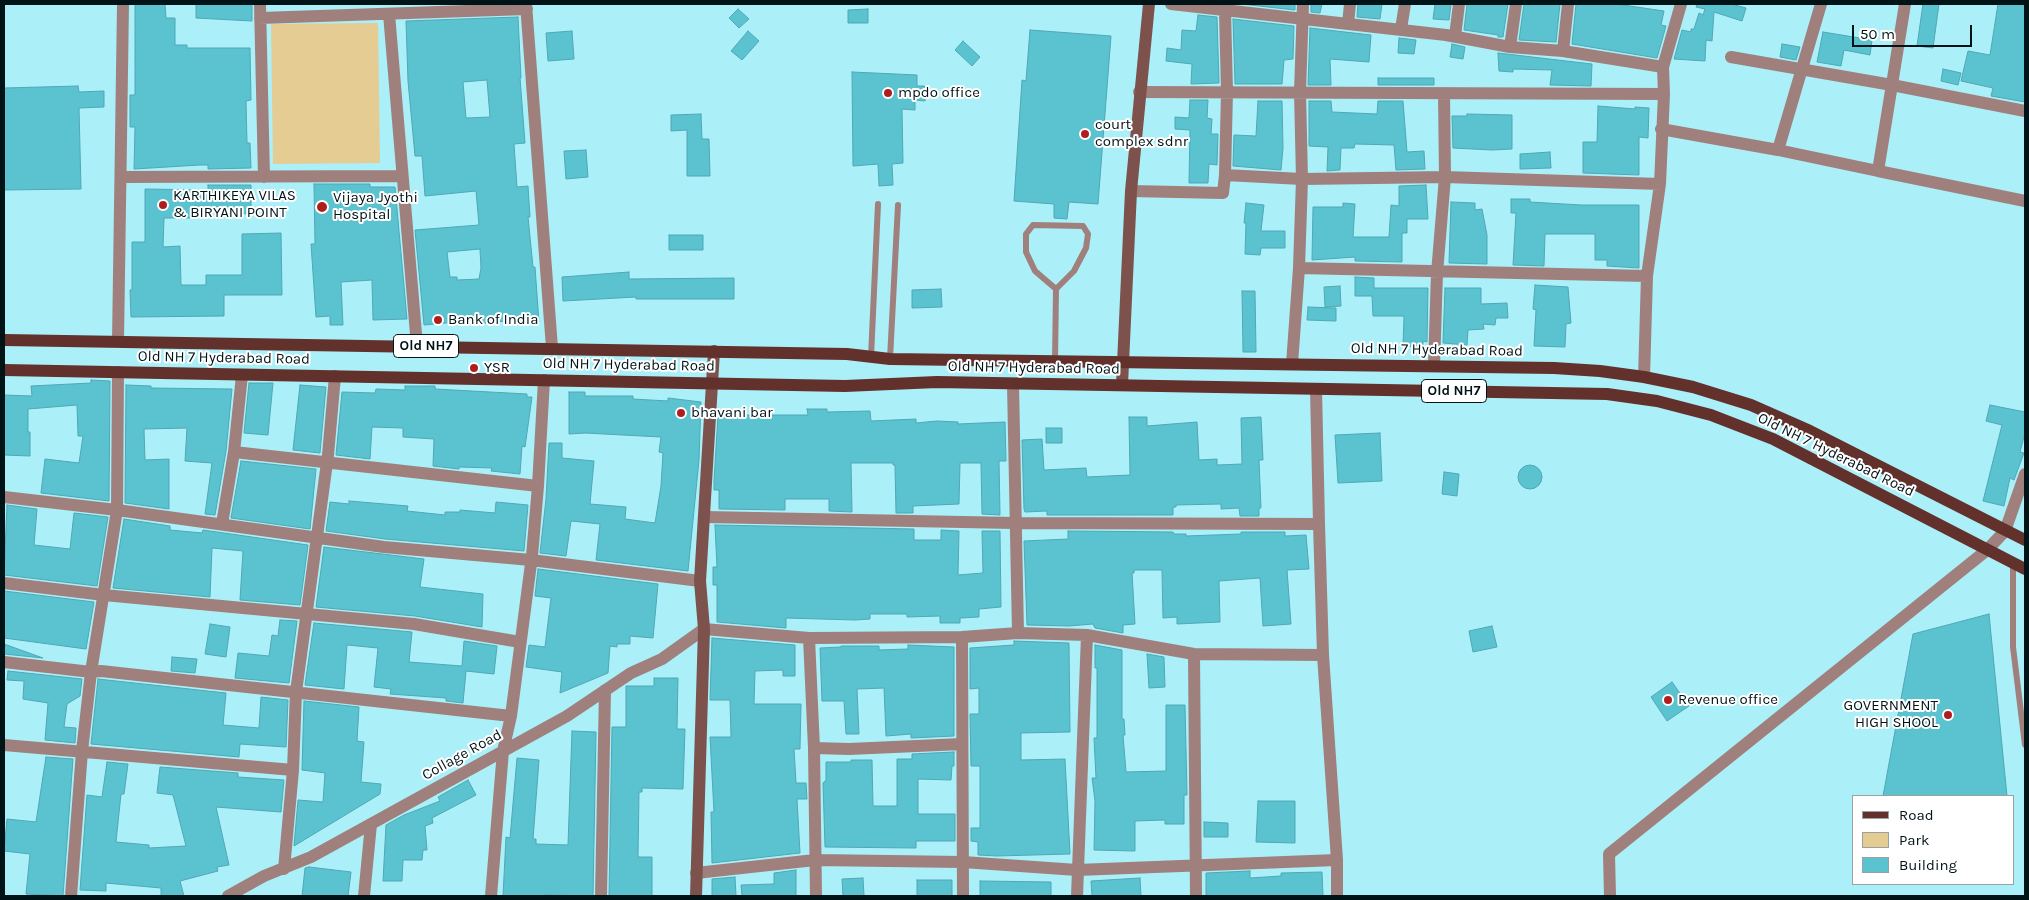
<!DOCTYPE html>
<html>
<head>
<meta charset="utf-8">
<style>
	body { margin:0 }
	#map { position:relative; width:2029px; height:900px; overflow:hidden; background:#abeff9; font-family:Karla,sans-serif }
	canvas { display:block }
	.frame { position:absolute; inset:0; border:5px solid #001317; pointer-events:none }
	.legend { position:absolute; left:1852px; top:795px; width:162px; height:90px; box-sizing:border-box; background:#fff; border:1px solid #99a1a2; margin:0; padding:6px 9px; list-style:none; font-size:15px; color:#001317 }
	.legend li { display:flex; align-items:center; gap:10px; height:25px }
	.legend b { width:25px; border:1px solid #99a1a2 }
	.scale { position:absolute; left:1852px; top:25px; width:120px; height:22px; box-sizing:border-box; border:2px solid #001317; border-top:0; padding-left:6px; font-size:15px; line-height:18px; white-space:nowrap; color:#001317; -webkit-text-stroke:4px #fff; paint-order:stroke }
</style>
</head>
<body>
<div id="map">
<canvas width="2029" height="900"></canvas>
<div class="frame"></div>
<ul class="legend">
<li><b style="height:6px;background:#63312b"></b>Road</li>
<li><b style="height:14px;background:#e5cc92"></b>Park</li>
<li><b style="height:14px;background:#5bc2d0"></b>Building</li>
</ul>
<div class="scale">50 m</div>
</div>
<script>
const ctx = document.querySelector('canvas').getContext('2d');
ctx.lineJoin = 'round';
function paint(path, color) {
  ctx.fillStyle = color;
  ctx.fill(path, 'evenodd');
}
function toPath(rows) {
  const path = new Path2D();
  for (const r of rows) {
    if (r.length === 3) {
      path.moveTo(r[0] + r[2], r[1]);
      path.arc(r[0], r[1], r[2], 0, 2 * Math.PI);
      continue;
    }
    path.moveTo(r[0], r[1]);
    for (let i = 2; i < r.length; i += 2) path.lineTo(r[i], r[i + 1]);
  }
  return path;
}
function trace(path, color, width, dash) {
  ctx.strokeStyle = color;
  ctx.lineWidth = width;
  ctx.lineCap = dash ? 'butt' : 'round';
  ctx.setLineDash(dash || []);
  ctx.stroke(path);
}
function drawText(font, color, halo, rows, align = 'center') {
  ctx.font = font + ' Karla,sans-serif';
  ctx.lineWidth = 4;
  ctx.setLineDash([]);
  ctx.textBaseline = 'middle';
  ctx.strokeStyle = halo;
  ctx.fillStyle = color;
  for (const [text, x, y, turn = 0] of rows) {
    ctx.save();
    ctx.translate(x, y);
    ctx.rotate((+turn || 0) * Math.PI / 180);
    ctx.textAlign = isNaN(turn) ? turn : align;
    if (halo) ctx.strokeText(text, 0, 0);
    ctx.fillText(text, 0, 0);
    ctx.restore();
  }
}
const green = toPath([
	[378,23,380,163,273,164,271,24]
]);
const building = toPath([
	[135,4,165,4,166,18,175,18,175,45,187,45,187,48,250,48,251,100,246,101,247,143,250,143,251,168,208,169,208,165,200,165,134,169,135,127,130,127,130,95,135,95,135,4],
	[196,4,252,4,252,21,196,18,196,4],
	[1241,4,1295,4,1295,10,1241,4],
	[1311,4,1322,4,1320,13,1311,12,1311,4],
	[1358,4,1382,4,1380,19,1357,17,1358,4],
	[1435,4,1451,4,1449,20,1433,19,1435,4],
	[1467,4,1508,4,1503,37,1498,37,1498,35,1464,30,1467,4],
	[1524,4,1560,4,1556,42,1519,40,1524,4],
	[1576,4,1616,4,1664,11,1661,25,1666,26,1657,58,1572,44,1576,4],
	[1697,4,1731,4,1746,8,1742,21,1714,12,1712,41,1706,40,1705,61,1674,59,1682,30,1691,32,1691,29,1694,29,1699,13,1703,15,1705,9,1696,7,1697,4],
	[1923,4,1939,4,1933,48,1917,46,1923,4],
	[1998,4,2025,4,2025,102,1991,96,1993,88,1961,81,1968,51,1990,55,1998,4],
	[738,9,749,19,739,28,729,18,738,9],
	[868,9,868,23,848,23,848,10,868,9],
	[1198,15,1217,17,1219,83,1191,84,1192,64,1166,61,1167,48,1181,50,1182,30,1196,31,1198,15],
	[518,17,521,78,520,78,525,143,514,144,517,187,528,186,530,217,528,217,533,267,535,267,539,322,515,323,515,320,467,325,467,321,424,325,415,230,479,225,476,191,425,196,422,156,415,156,408,81,406,21,518,17],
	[487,80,490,117,466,118,463,82,487,80],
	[480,249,481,268,479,279,457,280,457,277,450,277,447,252,480,249],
	[1233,19,1294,26,1293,59,1284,60,1282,84,1235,84,1233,19],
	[1310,28,1371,35,1369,62,1330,59,1331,85,1308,85,1310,28],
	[1030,30,1111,36,1098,204,1069,202,1067,219,1054,218,1054,204,1014,201,1022,80,1026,81,1030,30],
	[572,31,574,59,548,61,546,33,572,31],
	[748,31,759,41,742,60,731,51,748,31],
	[1823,32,1872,40,1870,55,1844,50,1841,66,1817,62,1823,32],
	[1399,38,1416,40,1414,54,1398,53,1399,38],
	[963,41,980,57,972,66,955,50,963,41],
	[1452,44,1465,47,1463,59,1450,57,1452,44],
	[1782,44,1800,47,1796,60,1780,57,1782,44],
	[1498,53,1592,64,1591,86,1550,85,1552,70,1513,69,1513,72,1499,71,1498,53],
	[1943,69,1961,73,1958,85,1941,81,1943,69],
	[852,72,917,75,917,86,925,86,925,101,915,100,915,110,902,109,903,163,892,164,893,185,879,186,878,164,853,166,852,72],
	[1378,78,1434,78,1434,85,1378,85,1378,78],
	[78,86,79,92,104,91,104,107,79,108,81,189,4,190,4,88,78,86],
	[1190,100,1208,100,1207,118,1212,119,1211,134,1218,134,1217,165,1209,164,1208,183,1189,183,1190,130,1175,129,1175,117,1189,118,1190,100],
	[1258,101,1282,101,1283,148,1281,170,1233,166,1234,135,1256,136,1258,101],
	[1309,101,1331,101,1332,112,1377,114,1378,101,1403,101,1407,152,1424,151,1425,169,1396,170,1394,145,1355,144,1354,148,1341,148,1340,170,1327,171,1328,147,1309,146,1309,101],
	[1598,106,1635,109,1635,107,1649,108,1648,138,1639,137,1639,175,1583,173,1583,142,1597,142,1598,106],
	[701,114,702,139,709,139,710,176,687,176,687,130,671,131,671,115,701,114],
	[1467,114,1512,115,1512,149,1492,150,1453,148,1452,116,1467,116,1467,114],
	[586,150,588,177,566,179,564,151,586,150],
	[1550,152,1551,168,1520,169,1520,154,1550,152],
	[314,184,370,184,370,187,395,187,407,319,373,320,372,280,341,282,343,325,330,325,330,316,316,317,311,244,315,244,314,184],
	[208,185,251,185,251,214,231,213,231,207,194,206,194,218,164,218,163,247,180,246,181,285,206,285,206,275,242,275,242,234,281,233,282,295,224,295,224,316,131,317,130,290,132,290,132,242,145,242,145,189,208,190,208,185],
	[1426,185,1428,219,1407,219,1407,233,1402,233,1402,262,1355,261,1355,257,1312,260,1313,207,1343,207,1343,203,1355,204,1353,237,1389,237,1391,205,1399,206,1399,186,1426,185],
	[1511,199,1530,199,1530,202,1581,205,1639,205,1639,268,1607,266,1607,260,1595,260,1595,234,1545,234,1544,266,1513,265,1516,213,1511,213,1511,199],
	[1451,202,1475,203,1475,210,1482,209,1487,235,1487,264,1449,263,1451,202],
	[1246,203,1264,205,1261,231,1285,231,1285,248,1261,248,1260,255,1245,254,1246,223,1244,223,1246,203],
	[669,235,703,235,703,250,669,250,669,235],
	[629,272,629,279,734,278,734,299,636,299,636,297,563,301,562,277,629,272],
	[1355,277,1374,278,1374,288,1428,288,1427,342,1423,341,1423,347,1403,346,1404,316,1373,316,1372,296,1355,296,1355,277],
	[1535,285,1568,287,1571,323,1566,324,1565,347,1534,346,1536,310,1533,309,1535,285],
	[1340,286,1341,306,1325,307,1324,287,1340,286],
	[1445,288,1481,288,1481,304,1507,303,1508,318,1496,318,1495,325,1483,324,1484,329,1468,330,1467,345,1443,343,1445,288],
	[941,289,942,307,912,308,912,290,941,289],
	[1242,291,1255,291,1256,352,1243,352,1242,291],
	[1308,307,1336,308,1336,321,1307,320,1308,307],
	[91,380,110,381,109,501,41,493,45,459,79,463,83,436,78,436,77,405,28,409,28,432,30,432,30,456,4,455,4,395,32,396,31,386,91,383,91,380],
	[249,383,273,383,268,435,244,433,249,383],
	[126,385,151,386,151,388,232,389,226,451,215,515,205,514,212,463,185,461,187,428,144,429,145,460,169,459,169,509,125,503,126,385],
	[300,385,326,387,320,453,293,450,300,385],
	[405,386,435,386,435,389,527,394,527,397,532,397,525,447,522,446,520,474,491,471,492,468,459,467,459,469,433,466,434,439,403,437,403,428,372,427,370,459,336,455,342,392,375,393,376,389,405,390,405,386],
	[569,392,585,392,585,396,633,396,633,399,668,401,668,398,701,402,699,460,688,571,596,560,600,524,571,521,566,556,540,553,546,499,549,443,562,443,562,458,594,461,590,504,626,507,625,519,655,523,661,486,663,453,659,452,661,437,585,433,569,434,569,392],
	[1990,405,2025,412,2025,433,2020,452,2024,453,2014,480,2010,478,2004,506,1983,501,2002,425,1986,421,1990,405],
	[807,409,827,409,827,412,870,411,871,421,916,419,916,423,937,421,958,422,958,424,1005,422,1006,461,999,461,1000,515,982,514,981,463,960,463,959,504,913,506,913,513,896,513,895,465,893,465,893,463,851,463,852,512,829,511,829,499,785,499,785,510,719,509,719,490,714,490,714,481,718,415,808,415,807,409],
	[1129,417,1147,417,1147,426,1197,422,1199,460,1217,459,1217,465,1242,464,1241,418,1261,417,1263,460,1259,460,1261,508,1259,508,1259,516,1240,516,1239,508,1221,509,1221,504,1176,505,1176,507,1173,507,1173,515,1047,515,1047,511,1025,512,1024,509,1022,440,1042,439,1044,470,1086,468,1087,477,1130,475,1129,417],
	[1046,428,1062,428,1062,443,1046,443,1046,428],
	[1380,433,1382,481,1338,483,1335,435,1380,433],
	[241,461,316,469,310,529,231,518,241,461],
	[1530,477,12],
	[1444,472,1459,474,1457,496,1442,494,1444,472],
	[349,501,408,506,407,511,445,515,445,512,460,512,460,510,495,513,496,502,528,505,524,551,385,539,326,531,330,502,349,504,349,501],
	[7,505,37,509,34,545,70,549,74,513,108,517,97,586,4,575,7,505],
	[124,519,170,526,170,530,202,533,203,530,308,545,300,605,240,600,243,551,212,548,210,597,113,588,124,519],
	[715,525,914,529,914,540,941,540,941,530,959,531,958,575,983,573,982,531,1000,531,1001,607,979,609,979,617,960,618,960,623,940,623,940,616,907,617,907,614,870,614,870,619,855,620,786,618,786,628,717,622,717,585,713,585,713,567,717,567,715,525],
	[1068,531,1173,532,1174,534,1186,534,1186,536,1241,534,1241,532,1285,532,1285,536,1306,535,1309,569,1287,570,1291,624,1263,626,1260,578,1219,581,1220,622,1177,624,1177,617,1163,618,1162,570,1134,570,1134,573,1132,573,1135,624,1123,625,1123,633,1095,628,1093,624,1069,626,1027,625,1024,541,1068,539,1068,531],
	[324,547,424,559,420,587,483,594,482,627,415,616,316,607,324,547],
	[538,569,658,584,653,638,630,636,630,644,617,644,617,647,610,646,608,673,560,693,562,672,526,667,529,645,545,647,551,598,535,596,538,569],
	[4,591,94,602,86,649,4,638,4,591],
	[1989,614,2007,796,1883,796,1913,634,1989,614],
	[280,620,297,621,289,683,235,678,238,653,269,656,272,635,278,636,280,620],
	[314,623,412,632,409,662,462,666,464,641,497,646,494,674,466,671,463,703,446,701,446,698,390,694,391,689,374,687,378,648,347,645,344,689,305,685,314,623],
	[210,624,230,627,226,657,205,654,210,624],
	[1492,626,1497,647,1473,652,1469,631,1492,626],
	[712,638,795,645,795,676,783,676,783,670,755,671,754,704,801,704,800,749,794,749,796,783,806,783,807,799,797,799,800,853,712,863,711,812,714,812,710,737,731,737,730,700,710,700,712,638],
	[1014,641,1069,643,1070,732,1021,733,1021,760,1065,759,1070,854,997,856,978,855,978,842,971,841,971,828,980,828,980,766,971,766,970,714,979,714,979,688,970,689,970,648,1014,645,1014,641],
	[4,644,43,658,4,654,4,644],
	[908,645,954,647,954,736,911,738,911,734,886,736,884,688,857,689,859,734,846,734,844,701,822,701,820,648,841,647,841,646,879,646,879,650,908,649,908,645],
	[1095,645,1122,650,1122,719,1124,719,1125,735,1123,735,1126,772,1166,771,1166,705,1185,705,1187,795,1184,795,1184,824,1165,824,1165,820,1135,821,1135,851,1094,850,1095,801,1092,778,1096,778,1094,738,1097,738,1097,668,1095,668,1095,645],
	[1147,654,1164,657,1165,687,1149,688,1147,654],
	[172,657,197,659,195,673,171,671,172,657],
	[8,671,82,679,80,696,67,704,64,727,76,728,75,743,45,740,48,703,23,699,24,681,7,680,8,671],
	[654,678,678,678,677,729,685,729,683,789,642,788,642,792,639,792,638,857,652,857,652,896,609,896,612,727,626,727,626,686,654,686,654,678],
	[98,679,226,693,223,725,259,728,261,697,288,700,286,747,240,744,239,757,91,744,98,679],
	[1672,682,1689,706,1667,721,1651,697,1672,682],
	[304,701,359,707,357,741,364,742,361,782,381,784,380,794,294,846,298,800,323,802,325,773,302,770,304,701],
	[572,731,596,732,593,896,544,895,544,896,503,896,506,837,510,838,517,758,539,760,533,839,536,839,536,844,568,845,572,731],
	[954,752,954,766,952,766,951,780,918,779,918,814,955,814,955,841,916,841,916,848,825,847,823,783,826,780,826,762,851,762,851,760,872,760,873,806,897,806,897,759,912,759,912,754,954,752],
	[46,757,73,759,63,896,26,894,30,854,4,851,7,819,36,822,46,757],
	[107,762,128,764,124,794,121,794,116,842,149,845,149,848,186,846,173,795,157,793,160,767,238,773,238,777,284,780,281,812,216,807,229,865,217,867,218,871,180,881,184,896,161,896,161,888,106,883,106,891,80,890,87,795,102,797,107,762],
	[468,780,476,795,432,818,433,823,425,826,427,850,423,850,422,860,403,860,402,881,383,881,386,825,404,815,440,801,438,797,468,780],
	[1258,801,1295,801,1295,843,1256,842,1258,801],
	[1204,822,1228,823,1228,837,1204,837,1204,822],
	[309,867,351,872,348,896,302,896,305,868,309,867],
	[796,870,796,896,742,896,741,885,774,884,774,873,796,870],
	[1250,871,1250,878,1281,876,1281,873,1322,872,1323,896,1206,896,1206,873,1250,871],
	[735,877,736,896,712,896,712,879,735,877],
	[863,878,864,896,843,896,842,879,863,878],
	[1140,878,1141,896,1092,896,1091,881,1140,878],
	[917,880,952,880,952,896,917,896,917,880],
	[980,881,1051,882,1051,896,980,896,980,881]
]);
const service = toPath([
	[871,357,878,204],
	[890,359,898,205],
	[1055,362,1056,289,1074,271,1086,248,1088,234,1083,226,1033,225,1026,234,1026,252,1035,271,1056,289],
	[2013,563,2013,647,2025,745]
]);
const minor = toPath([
	[260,4,264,177],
	[526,4,552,348],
	[1171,4,1446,35,1510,47,1563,51,1663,67],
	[1821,4,1778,150,1878,171],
	[1905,4,1878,171,2025,201],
	[1225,10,1227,92,1225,175],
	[389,14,417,346],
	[260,18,527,9],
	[1348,24,1350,4],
	[1401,29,1405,4],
	[1455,36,1459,4],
	[1510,47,1516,4],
	[1563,51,1568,4],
	[1731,57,1892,85,2025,111],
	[1139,92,1664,94],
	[1661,129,1778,150],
	[121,177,402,176],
	[1131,191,1223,193,1225,175,1302,179,1445,177,1660,184],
	[1299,268,1647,276],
	[118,341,123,4],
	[1292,364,1299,268,1302,179,1300,92,1303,4],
	[1434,366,1437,273,1445,177,1444,94],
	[118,372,117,510,91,672,101,671,511,716],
	[1644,377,1647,276,1660,184,1664,94,1663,67,1681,4],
	[1013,384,1018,633],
	[234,452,538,486],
	[4,497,117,510,384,547,531,560,700,581],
	[705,517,1014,523,1319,524,1316,389],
	[222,524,234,452,242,375],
	[1319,524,1323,655,1337,860,1337,896],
	[4,583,104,595,414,624,520,642],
	[962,637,963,896],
	[809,638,814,748,816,896],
	[1194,654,1196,896],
	[4,662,91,672,82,751,71,896],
	[4,745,293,770],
	[814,748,849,749,962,744],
	[284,869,293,770,296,692,328,455,335,376],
	[696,873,815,860,963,862,1077,870,1337,860],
	[228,896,264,876,311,857,567,716,631,673,662,659,704,629,809,638,962,637,1018,633,1087,635,1194,654,1323,655],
	[364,896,371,824],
	[491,896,503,751,511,716,532,556,538,486,544,380],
	[601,896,605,690],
	[1077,896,1087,635],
	[1610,896,1609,854,1987,550,2005,531,2025,474]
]);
const secondary = toPath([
	[1122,385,1131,191,1149,4],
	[696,896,704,629,700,581,714,351]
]);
const primary = toPath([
	[4,340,847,354,890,359,1554,368,1600,371,1644,377,1693,387,1751,405,1810,431,2025,540],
	[4,370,845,386,937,382,1607,394,1657,401,1711,415,1773,439,2025,569]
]);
const markers = [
	[888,93,5,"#af1e1e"],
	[1085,134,5,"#af1e1e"],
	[163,205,5,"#af1e1e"],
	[322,207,6,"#af1e1e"],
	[438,320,5,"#af1e1e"],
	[474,368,5,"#af1e1e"],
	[681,413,5,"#af1e1e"],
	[1668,700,5,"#af1e1e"],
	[1948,715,5,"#af1e1e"]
];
const shields = [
	[426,346,65],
	[1454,391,65]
];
const shieldNames = [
	["Old NH7",426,346],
	["Old NH7",1454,391]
];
const poiNames = [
	["mpdo office",898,93],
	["court",1095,125],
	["complex sdnr",1095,142],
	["KARTHIKEYA VILAS",173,196],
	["& BIRYANI POINT",173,213],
	["Vijaya Jyothi",333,198],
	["Hospital",333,215],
	["Bank of India",448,320],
	["YSR",484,368],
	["bhavani bar",691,413],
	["Revenue office",1678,700],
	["GOVERNMENT",1938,706,"right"],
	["HIGH SHOOL",1938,723,"right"]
];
const streetNames = [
	["Old NH 7 Hyderabad Road",1437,350,1],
	["Old NH 7 Hyderabad Road",224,358,1],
	["Old NH 7 Hyderabad Road",629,365,1],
	["Old NH 7 Hyderabad Road",1034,368,1],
	["Old NH 7 Hyderabad Road",1836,455,26],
	["Collage Road",462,755,-29]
];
paint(green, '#e5cc92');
paint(building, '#5bc2d0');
trace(building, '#4fa8b4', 1);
trace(service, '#9f807c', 6);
trace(minor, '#9f807c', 12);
trace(secondary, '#7d524c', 12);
trace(primary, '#63312b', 12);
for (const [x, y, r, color] of markers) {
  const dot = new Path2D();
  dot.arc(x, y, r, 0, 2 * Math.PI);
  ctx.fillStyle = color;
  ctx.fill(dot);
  trace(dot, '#fff', 2);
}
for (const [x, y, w] of shields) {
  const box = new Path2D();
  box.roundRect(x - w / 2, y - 11.5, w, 23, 4);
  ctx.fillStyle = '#fff';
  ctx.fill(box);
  trace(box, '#001317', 1);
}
drawText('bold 14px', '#001317', null, shieldNames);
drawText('15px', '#001317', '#fff', poiNames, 'left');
drawText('15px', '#001317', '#fff', streetNames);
</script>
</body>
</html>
